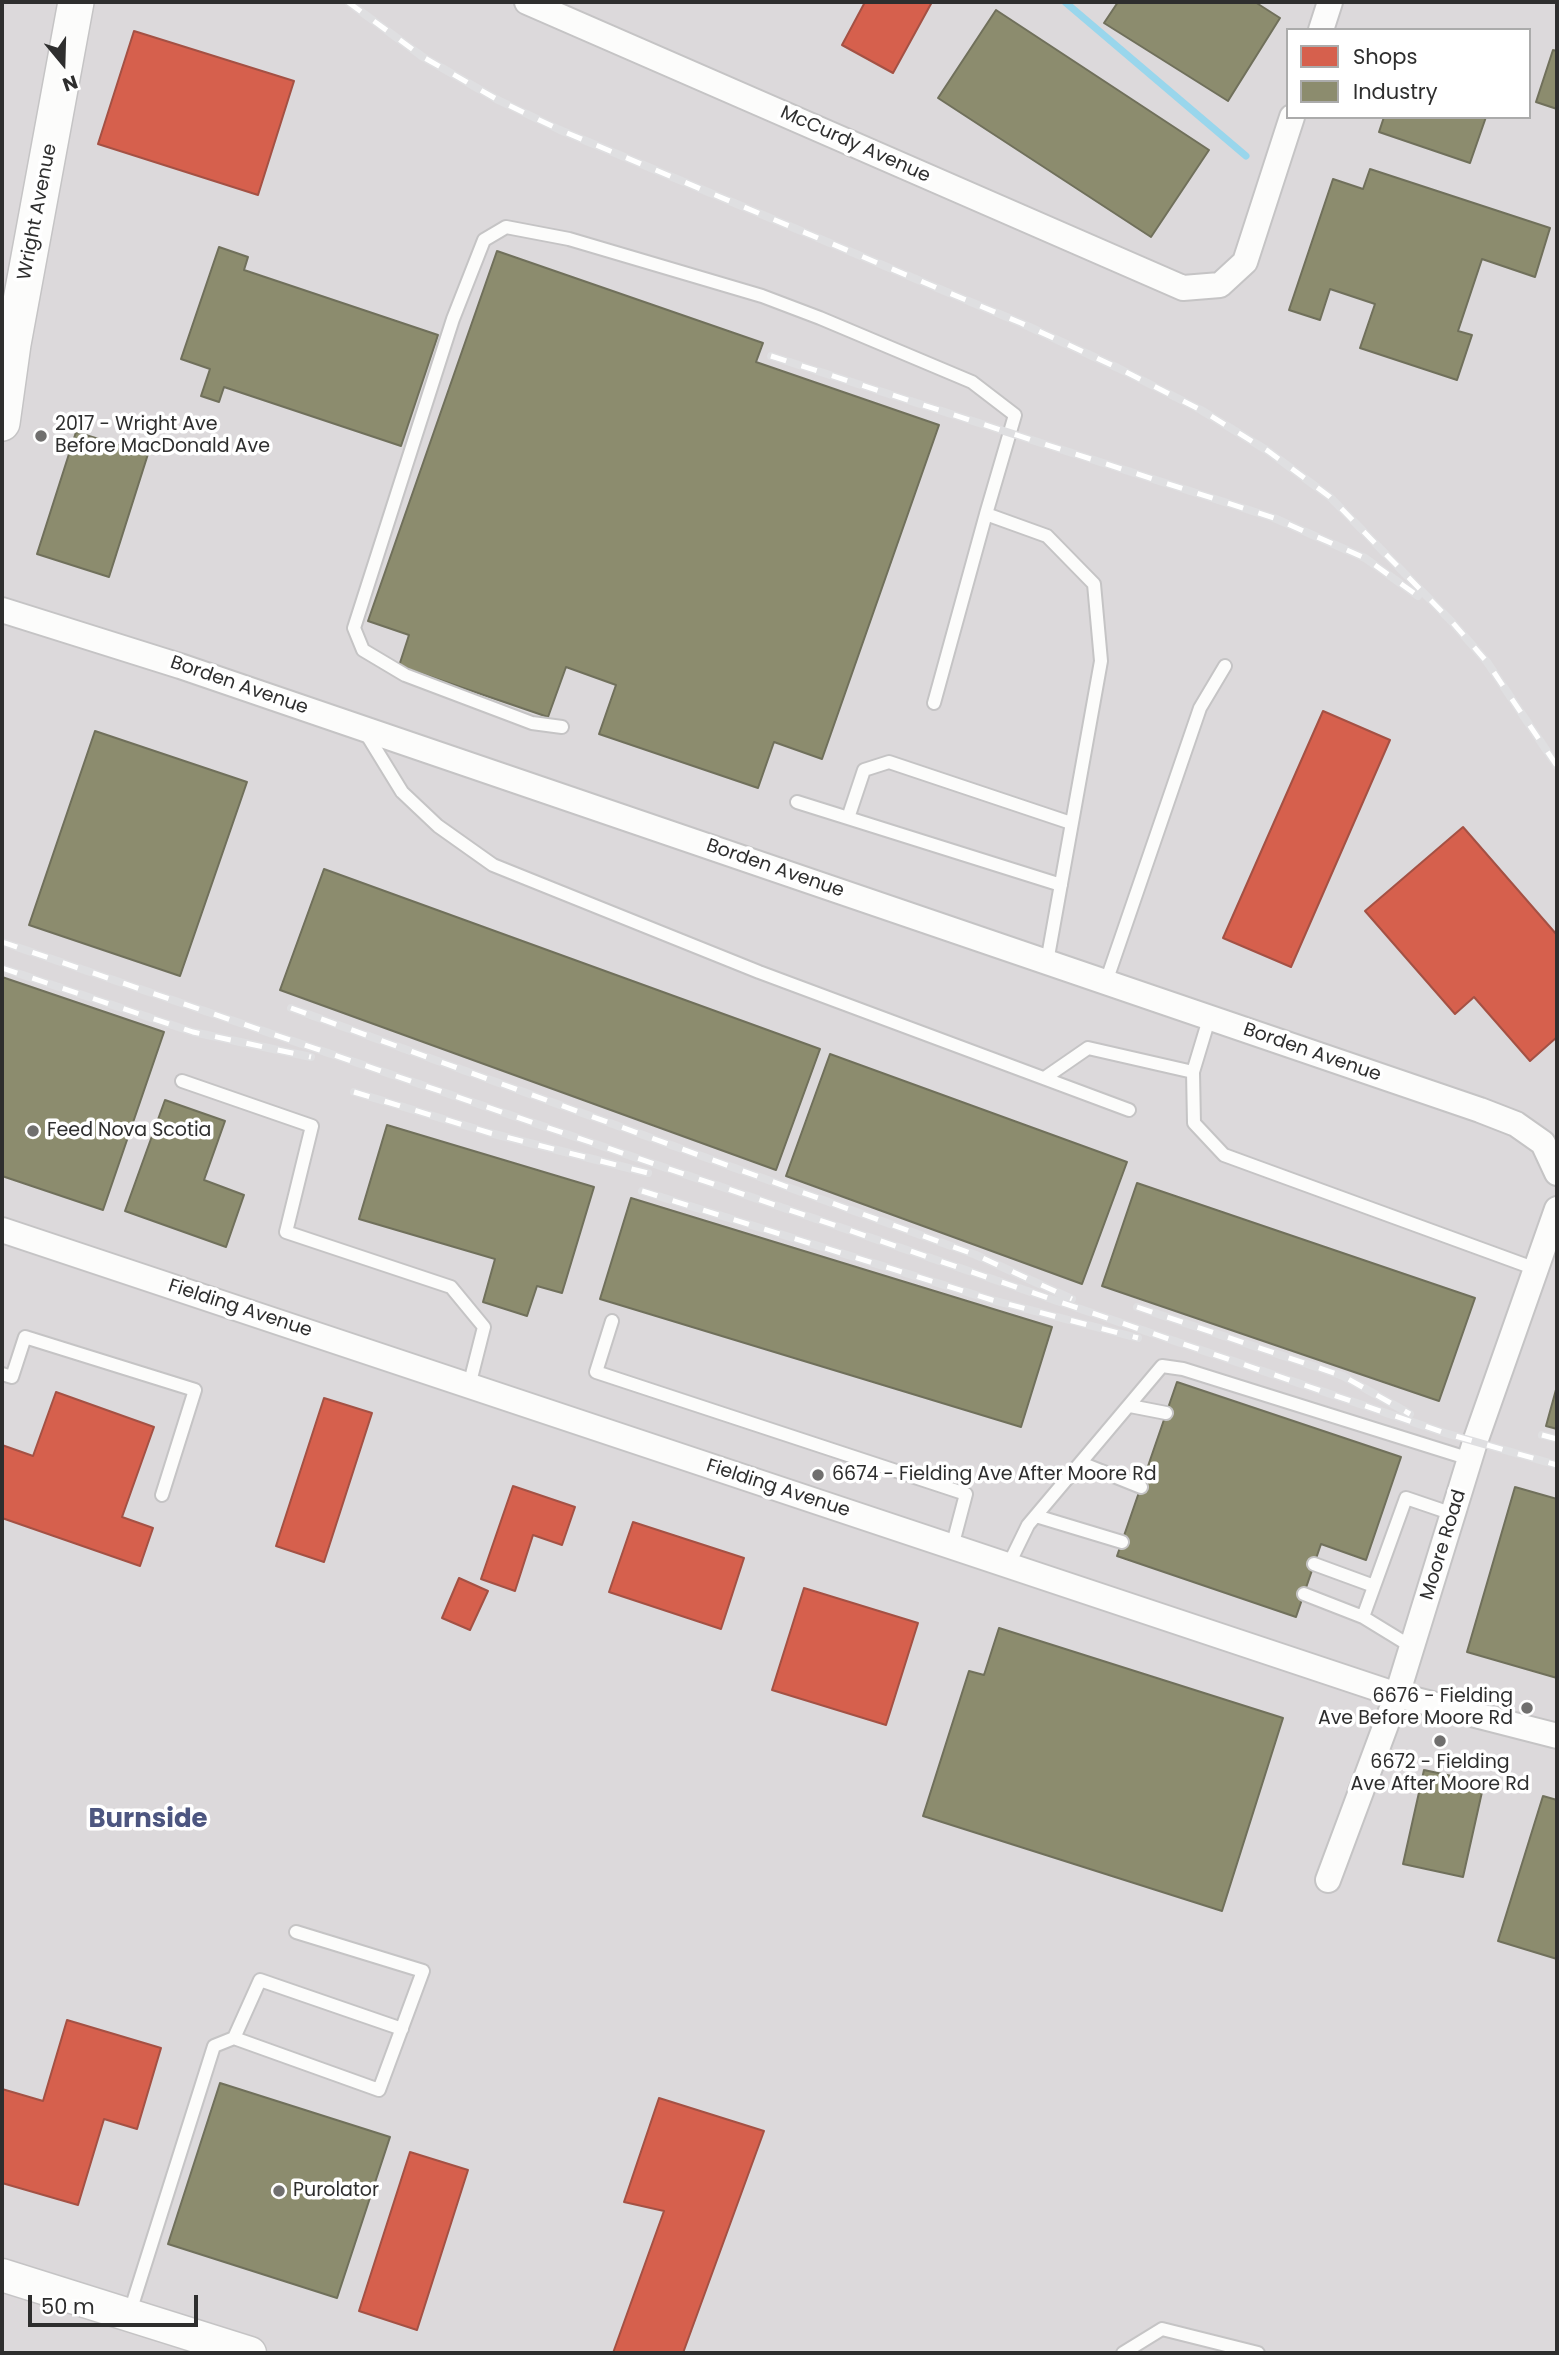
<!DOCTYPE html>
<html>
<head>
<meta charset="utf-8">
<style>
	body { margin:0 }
	#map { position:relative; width:1559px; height:2355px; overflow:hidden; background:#ece8e4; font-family:Poppins,sans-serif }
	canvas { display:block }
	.frame { position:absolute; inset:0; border:4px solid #2e2e2e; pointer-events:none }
	.legend { position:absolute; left:1286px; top:28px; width:245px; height:91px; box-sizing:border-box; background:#fff; border:2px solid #ababab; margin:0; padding:9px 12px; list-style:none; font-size:21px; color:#2e2e2e }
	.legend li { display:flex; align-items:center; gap:14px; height:35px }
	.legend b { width:35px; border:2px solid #ababab }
	.north { position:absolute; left:28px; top:28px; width:70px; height:70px; -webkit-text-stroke:5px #fff; paint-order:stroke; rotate:161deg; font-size:19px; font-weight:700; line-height:28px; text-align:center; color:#2e2e2e }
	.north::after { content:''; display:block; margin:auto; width:24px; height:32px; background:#2e2e2e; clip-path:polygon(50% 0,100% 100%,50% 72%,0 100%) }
	.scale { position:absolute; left:28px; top:2295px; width:170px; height:32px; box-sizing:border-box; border:4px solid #2e2e2e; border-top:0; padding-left:9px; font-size:21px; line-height:24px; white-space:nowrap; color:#2e2e2e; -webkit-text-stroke:5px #fff; paint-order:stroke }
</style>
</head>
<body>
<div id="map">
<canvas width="1559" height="2355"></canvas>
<div class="frame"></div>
<ul class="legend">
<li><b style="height:19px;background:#d6604d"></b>Shops</li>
<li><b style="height:19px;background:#8c8c6e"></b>Industry</li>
</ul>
<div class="north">N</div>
<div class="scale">50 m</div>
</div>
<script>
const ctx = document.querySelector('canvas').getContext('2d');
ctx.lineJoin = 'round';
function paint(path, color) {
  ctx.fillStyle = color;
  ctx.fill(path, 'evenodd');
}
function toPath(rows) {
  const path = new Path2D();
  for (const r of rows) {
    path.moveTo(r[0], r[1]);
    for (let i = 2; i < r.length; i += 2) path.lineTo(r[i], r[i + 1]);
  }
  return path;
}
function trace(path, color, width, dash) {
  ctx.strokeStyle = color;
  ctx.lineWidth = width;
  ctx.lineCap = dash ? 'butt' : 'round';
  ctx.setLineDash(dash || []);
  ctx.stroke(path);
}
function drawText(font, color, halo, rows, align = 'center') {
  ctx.font = font + ' Poppins,sans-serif';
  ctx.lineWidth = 7;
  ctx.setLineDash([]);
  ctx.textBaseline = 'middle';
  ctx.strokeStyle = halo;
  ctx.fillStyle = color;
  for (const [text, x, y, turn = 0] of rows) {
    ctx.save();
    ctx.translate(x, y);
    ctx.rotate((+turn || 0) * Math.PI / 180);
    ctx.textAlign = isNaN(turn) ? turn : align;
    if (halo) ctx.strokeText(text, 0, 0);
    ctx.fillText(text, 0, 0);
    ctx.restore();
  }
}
const industrial = toPath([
	[2,2,1557,2,1557,2353,2,2353],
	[1288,30,1529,30,1529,117,1288,117]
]);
const shops = toPath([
	[865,2,932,2,893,73,842,45,865,2],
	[134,31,294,81,258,195,98,144,134,31],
	[1323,711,1390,740,1291,967,1223,938,1323,711],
	[1463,827,1557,935,1557,1037,1530,1061,1474,997,1455,1014,1365,911,1463,827],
	[56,1392,154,1427,122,1517,153,1528,140,1566,2,1518,2,1445,33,1456,56,1392],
	[324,1398,372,1413,324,1562,276,1546,324,1398],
	[513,1486,575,1507,562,1545,533,1535,515,1591,481,1579,513,1486],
	[633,1522,744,1558,721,1629,609,1592,633,1522],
	[459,1578,488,1591,470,1630,442,1618,459,1578],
	[804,1588,918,1623,886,1725,772,1690,804,1588],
	[67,2020,161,2048,137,2129,104,2119,78,2205,2,2183,2,2089,43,2101,67,2020],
	[659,2098,764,2131,683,2353,613,2353,664,2211,624,2202,659,2098],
	[410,2152,468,2170,417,2330,359,2311,410,2152]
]);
const industry = toPath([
	[1118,2,1255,2,1280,18,1228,101,1104,23,1118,2],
	[996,10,1209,150,1151,237,938,98,996,10],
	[1553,50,1557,51,1557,109,1536,102,1553,50],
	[1384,117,1486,117,1470,163,1379,132,1384,117],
	[1370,169,1550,228,1535,277,1482,259,1458,331,1472,335,1457,380,1360,348,1375,304,1330,289,1320,320,1289,310,1333,179,1363,189,1370,169],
	[219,247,248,257,244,270,438,335,401,446,224,387,219,402,201,396,210,369,181,359,219,247],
	[497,251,763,343,756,362,939,425,822,759,774,742,758,788,599,734,616,685,566,667,548,717,399,666,409,635,368,621,497,251],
	[76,432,148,454,109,577,37,554,76,432],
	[95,731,247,782,180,976,29,925,95,731],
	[324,869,820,1049,776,1170,280,990,324,869],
	[2,977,164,1032,103,1210,2,1176,2,977],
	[830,1054,1127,1162,1082,1284,786,1176,830,1054],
	[165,1100,225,1121,204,1180,244,1195,226,1247,125,1211,165,1100],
	[387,1125,594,1187,562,1293,537,1286,527,1316,483,1302,495,1259,359,1219,387,1125],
	[1137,1183,1475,1298,1439,1401,1102,1286,1137,1183],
	[631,1198,1052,1327,1021,1427,600,1299,631,1198],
	[1177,1382,1401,1457,1366,1560,1321,1544,1296,1617,1117,1556,1177,1382],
	[1557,1386,1557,1429,1546,1426,1557,1386],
	[1515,1487,1557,1499,1557,1678,1467,1652,1515,1487],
	[999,1628,1283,1718,1222,1911,923,1816,969,1671,984,1675,999,1628],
	[1424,1770,1484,1783,1463,1877,1403,1864,1424,1770],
	[1543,1796,1557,1800,1557,1959,1498,1941,1543,1796],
	[220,2083,390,2137,337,2298,168,2244,220,2083]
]);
const stream = toPath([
	[1065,2,1246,156]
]);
const service = toPath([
	[934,703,986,514],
	[562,727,532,723,405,675,363,650,354,628,453,319,484,240,506,227,569,239,762,296,820,318,972,382,1015,415,986,514,1047,536,1094,584,1101,661,1047,962],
	[364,730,402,792,438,826,493,865,759,972,1129,1110],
	[797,802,848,818],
	[1061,885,848,818,864,770,889,762,1071,823],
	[1106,982,1200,708,1225,666],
	[1209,1019,1193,1072,1194,1123,1224,1155,1536,1269],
	[1046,1077,1088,1048,1193,1072],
	[182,1081,312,1126,286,1232,451,1287,484,1327,469,1386],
	[612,1321,596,1372,966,1494,952,1547],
	[2,1374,12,1377,25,1337,195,1390,162,1495],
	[1130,1406,1166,1413],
	[1081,1463,1141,1487],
	[1036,1516,1122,1542],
	[1314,1564,1374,1586],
	[1008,1566,1028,1525,1162,1366,1183,1369,1470,1459],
	[1304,1594,1363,1617],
	[1412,1647,1363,1617,1406,1498,1453,1514],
	[234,2038,260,1980,402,2029],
	[129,2315,214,2046,234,2038,379,2090,423,1971,296,1932],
	[1123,2353,1162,2329,1258,2353]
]);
const minor = toPath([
	[527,2,1183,288,1220,285,1245,262,1292,117],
	[1321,30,1330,2],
	[2,610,180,666,1480,1110,1516,1124,1543,1143,1557,1173],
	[2,1230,1397,1695,1557,1736],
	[1328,1880,1397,1695,1475,1442,1557,1209]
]);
const tertiary = toPath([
	[2,2275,250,2353]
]);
const secondary = toPath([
	[2,423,13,344,76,2]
]);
const rail = toPath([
	[348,2,423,57,498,100,560,130,1021,323,1118,368,1201,410,1268,451,1330,497,1453,623,1487,662,1557,766],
	[771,356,1274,518,1365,558,1418,596],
	[2,942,1445,1433,1557,1465],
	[2,968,193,1032,311,1057],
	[291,1008,976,1255,1072,1299],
	[354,1092,490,1133,648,1173],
	[642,1191,992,1300,1138,1338],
	[1137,1307,1343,1376,1410,1414],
	[1542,1435,1557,1439]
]);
const markers = [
	[41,436,7,"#706f6e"],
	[33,1131,7,"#706f6e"],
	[818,1475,7,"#706f6e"],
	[1527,1708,7,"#706f6e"],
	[1440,1741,7,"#706f6e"],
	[279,2191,7,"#706f6e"]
];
const streetNames = [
	["McCurdy Avenue",855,145,24],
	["Wright Avenue",38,212,-79],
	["Borden Avenue",239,686,19],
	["Borden Avenue",775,869,19],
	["Borden Avenue",1312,1053,19],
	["Fielding Avenue",240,1309,18],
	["Fielding Avenue",778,1489,18],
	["Moore Road",1444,1545,-73]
];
const poiNames = [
	["2017 - Wright Ave",55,425],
	["Before MacDonald Ave",55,447],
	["Feed Nova Scotia",47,1131],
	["6674 - Fielding Ave After Moore Rd",832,1475],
	["6676 - Fielding",1513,1697,"right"],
	["Ave Before Moore Rd",1513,1719,"right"],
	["6672 - Fielding",1440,1763,"center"],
	["Ave After Moore Rd",1440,1785,"center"],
	["Purolator",293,2191]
];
const districtNames = [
	["Burnside",148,1820]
];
paint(industrial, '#dcd9db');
paint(shops, '#d6604d');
trace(shops, '#a45144', 2);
paint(industry, '#8c8c6e');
trace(industry, '#70705b', 2);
trace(stream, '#99d6ec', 7);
trace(service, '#c5c4c5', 16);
trace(minor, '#c5c4c5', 28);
trace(tertiary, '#c5c4c5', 35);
trace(secondary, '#c5c4c5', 38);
trace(service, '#fcfcfb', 12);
trace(minor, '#fcfcfb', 24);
trace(tertiary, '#fcfcfb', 32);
trace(secondary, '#fcfcfb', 35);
trace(rail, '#dfdfe1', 8);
trace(rail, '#fff', 5, [16]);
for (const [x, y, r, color] of markers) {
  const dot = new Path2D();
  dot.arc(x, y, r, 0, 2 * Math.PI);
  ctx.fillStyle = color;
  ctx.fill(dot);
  trace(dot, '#fff', 2.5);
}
drawText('19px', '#2e2e2e', '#fff', streetNames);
drawText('19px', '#2e2e2e', '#fff', poiNames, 'left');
drawText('bold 26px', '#4d5680', '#fff', districtNames);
</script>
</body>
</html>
